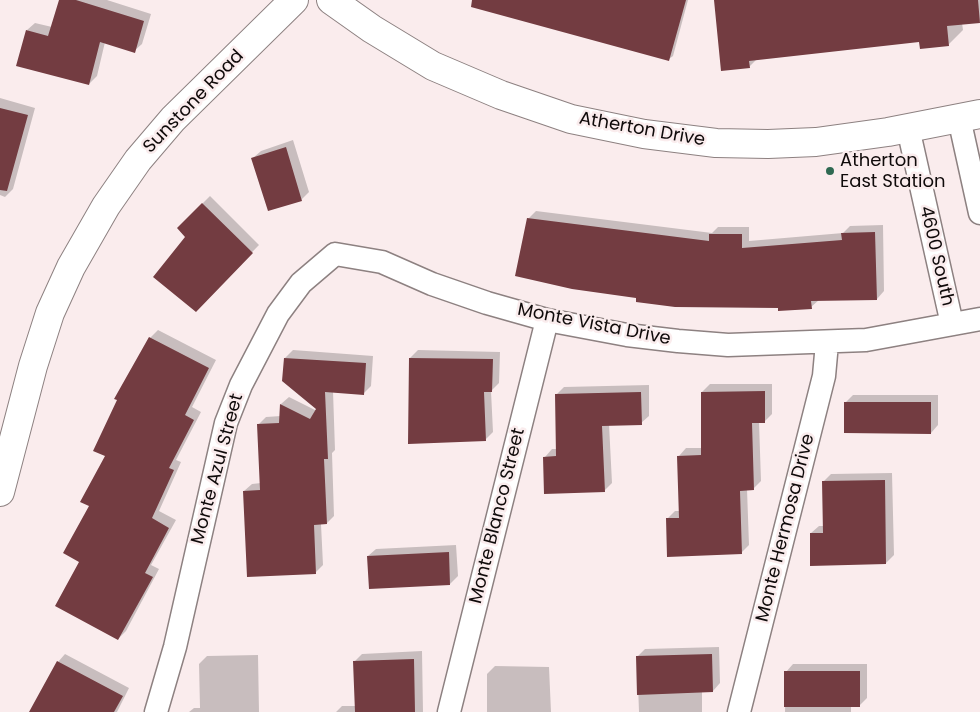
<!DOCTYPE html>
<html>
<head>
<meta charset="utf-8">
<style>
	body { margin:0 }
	canvas { display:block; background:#faeced }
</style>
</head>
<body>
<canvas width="980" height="712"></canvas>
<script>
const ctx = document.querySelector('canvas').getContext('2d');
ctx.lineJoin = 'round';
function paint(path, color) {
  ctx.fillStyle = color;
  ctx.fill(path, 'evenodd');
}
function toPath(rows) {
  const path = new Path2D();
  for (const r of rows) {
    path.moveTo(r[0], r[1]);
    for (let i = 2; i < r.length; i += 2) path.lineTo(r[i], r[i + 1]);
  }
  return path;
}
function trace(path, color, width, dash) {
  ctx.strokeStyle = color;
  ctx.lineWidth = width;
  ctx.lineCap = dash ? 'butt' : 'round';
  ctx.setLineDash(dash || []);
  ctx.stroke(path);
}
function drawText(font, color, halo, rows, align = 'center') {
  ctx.font = font + ' Poppins,sans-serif';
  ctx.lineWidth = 5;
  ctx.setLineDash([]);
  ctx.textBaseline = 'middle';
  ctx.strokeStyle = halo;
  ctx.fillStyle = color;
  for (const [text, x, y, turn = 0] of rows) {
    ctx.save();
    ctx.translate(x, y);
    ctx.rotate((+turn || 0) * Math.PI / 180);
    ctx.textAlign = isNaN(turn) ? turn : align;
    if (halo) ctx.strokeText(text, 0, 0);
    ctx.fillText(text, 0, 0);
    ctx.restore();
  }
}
const shadow = toPath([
	[60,0,107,0,151,14,142,44,134,51,105,42,97,76,89,84,27,30,35,23,52,27],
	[512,0,688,0,673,56,669,59],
	[715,0,980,0,980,21,962,23,963,30,948,45,921,41,757,59,749,67],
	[0,98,35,108,13,189,5,197,0,195],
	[293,140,309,192,301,200,253,158,261,151],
	[210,196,259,245,196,310,187,237,178,228],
	[536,211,712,233,718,227,749,227,749,241,843,233,850,226,883,225,884,291,877,299,819,300,811,307,638,297,528,219],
	[158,330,216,360,192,407,201,412,176,460,181,462,159,511,176,520,151,565,159,569,126,631,118,639,81,561,90,506,107,456,150,338],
	[293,350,373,356,371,386,363,394,333,391,335,450,332,453,334,516,327,523,321,524,323,565,315,573,244,491,252,484,261,483,258,425,266,417,281,416,281,404,289,397,317,411,318,408,285,358],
	[418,350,500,352,499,383,491,391,493,432,485,440,410,358],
	[710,384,772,384,772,414,764,422,759,422,761,481,753,489,747,489,749,545,741,553,667,519,675,511,680,511,679,456,686,448,702,448,702,392],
	[649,385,649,416,641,423,609,424,612,483,604,491,545,457,552,449,557,449,556,395,564,387],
	[853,395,938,395,938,425,931,433,845,403],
	[892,473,894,555,886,563,811,533,819,526,824,526,823,482,831,474],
	[456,545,458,576,450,584,368,556,376,549],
	[719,647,720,683,713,691,702,691,702,712,639,712,637,657,645,649],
	[422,651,423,712,336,712,342,706,356,706,354,662,362,654],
	[65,654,129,688,117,712,30,712,58,662],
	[258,655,259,712,189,712,194,708,200,708,199,664,207,656],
	[793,664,867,664,867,698,859,706,851,706,851,712,785,712,786,672],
	[495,666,549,667,551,712,487,712,487,674]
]);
const building = toPath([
	[59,0,76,0,144,21,135,53,100,42,89,85,16,66,26,30,48,36],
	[472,0,686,0,669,61,471,7],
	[714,0,978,0,980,23,947,26,949,46,920,49,919,42,749,61,750,68,721,71],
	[0,108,28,115,7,191,0,190],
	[286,147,302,201,268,211,251,158],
	[202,203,253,253,196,312,153,277,185,237,177,228],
	[527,218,709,241,709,234,742,234,742,248,842,240,841,233,875,232,877,300,811,301,812,309,778,311,778,308,675,307,636,302,636,298,572,289,515,276],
	[149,337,209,368,185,415,194,420,169,468,174,470,152,518,169,528,145,573,153,577,118,640,55,606,79,562,63,553,89,506,80,502,105,456,93,451,117,400,114,399],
	[284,358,366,363,364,395,325,392,328,459,324,459,327,524,314,525,316,574,247,577,243,491,260,490,257,424,279,423,280,404,310,419,316,409,282,381],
	[409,358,493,359,492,392,484,392,486,441,408,444],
	[765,391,765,423,752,423,754,490,740,491,742,554,667,557,666,518,679,518,677,456,701,455,701,392],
	[641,392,642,425,602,426,605,492,544,494,543,457,556,456,555,394],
	[844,402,931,402,931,434,844,433],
	[885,480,886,564,810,566,810,533,823,533,822,481],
	[449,552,450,585,369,589,367,556],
	[712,654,713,692,637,695,636,656],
	[414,659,415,712,355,712,353,661],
	[57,661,123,696,114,712,29,712],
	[784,671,860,671,860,707,784,707]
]);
const minor = toPath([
	[959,118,980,213],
	[908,128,952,324],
	[156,712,175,647,226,423,241,385,278,314,301,283,335,254,382,262,432,284,487,303,547,320,627,335,678,341,728,345,866,340,980,319],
	[449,712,547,320],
	[739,712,824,376,827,343]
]);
const tertiary = toPath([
	[331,0,372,29,433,66,501,95,571,119,644,134,716,143,768,144,816,142,888,132,980,114],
	[0,492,33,366,50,313,71,267,106,206,138,160,173,119,294,0]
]);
const markers = [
	[830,171,5,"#2f6952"]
];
const streetNames = [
	["Sunstone Road",194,102,-46],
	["Atherton Drive",642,130,10],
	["4600 South",936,256,77],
	["Monte Vista Drive",594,325,11],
	["Monte Azul Street",218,469,-75],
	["Monte Blanco Street",498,516,-76],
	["Monte Hermosa Drive",786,528,-76]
];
const poiNames = [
	["Atherton",840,161],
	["East Station",840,182]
];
paint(shadow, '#0003');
paint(building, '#733c41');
trace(minor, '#8d8181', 25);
trace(tertiary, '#8d8181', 30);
trace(minor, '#fff', 22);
trace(tertiary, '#fff', 28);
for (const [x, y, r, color] of markers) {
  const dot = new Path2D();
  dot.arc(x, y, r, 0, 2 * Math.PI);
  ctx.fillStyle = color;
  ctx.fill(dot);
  trace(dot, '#faeced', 2);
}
drawText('18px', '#0f0a0a', '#faeced', streetNames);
drawText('18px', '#0f0a0a', '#faeced', poiNames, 'left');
</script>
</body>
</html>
